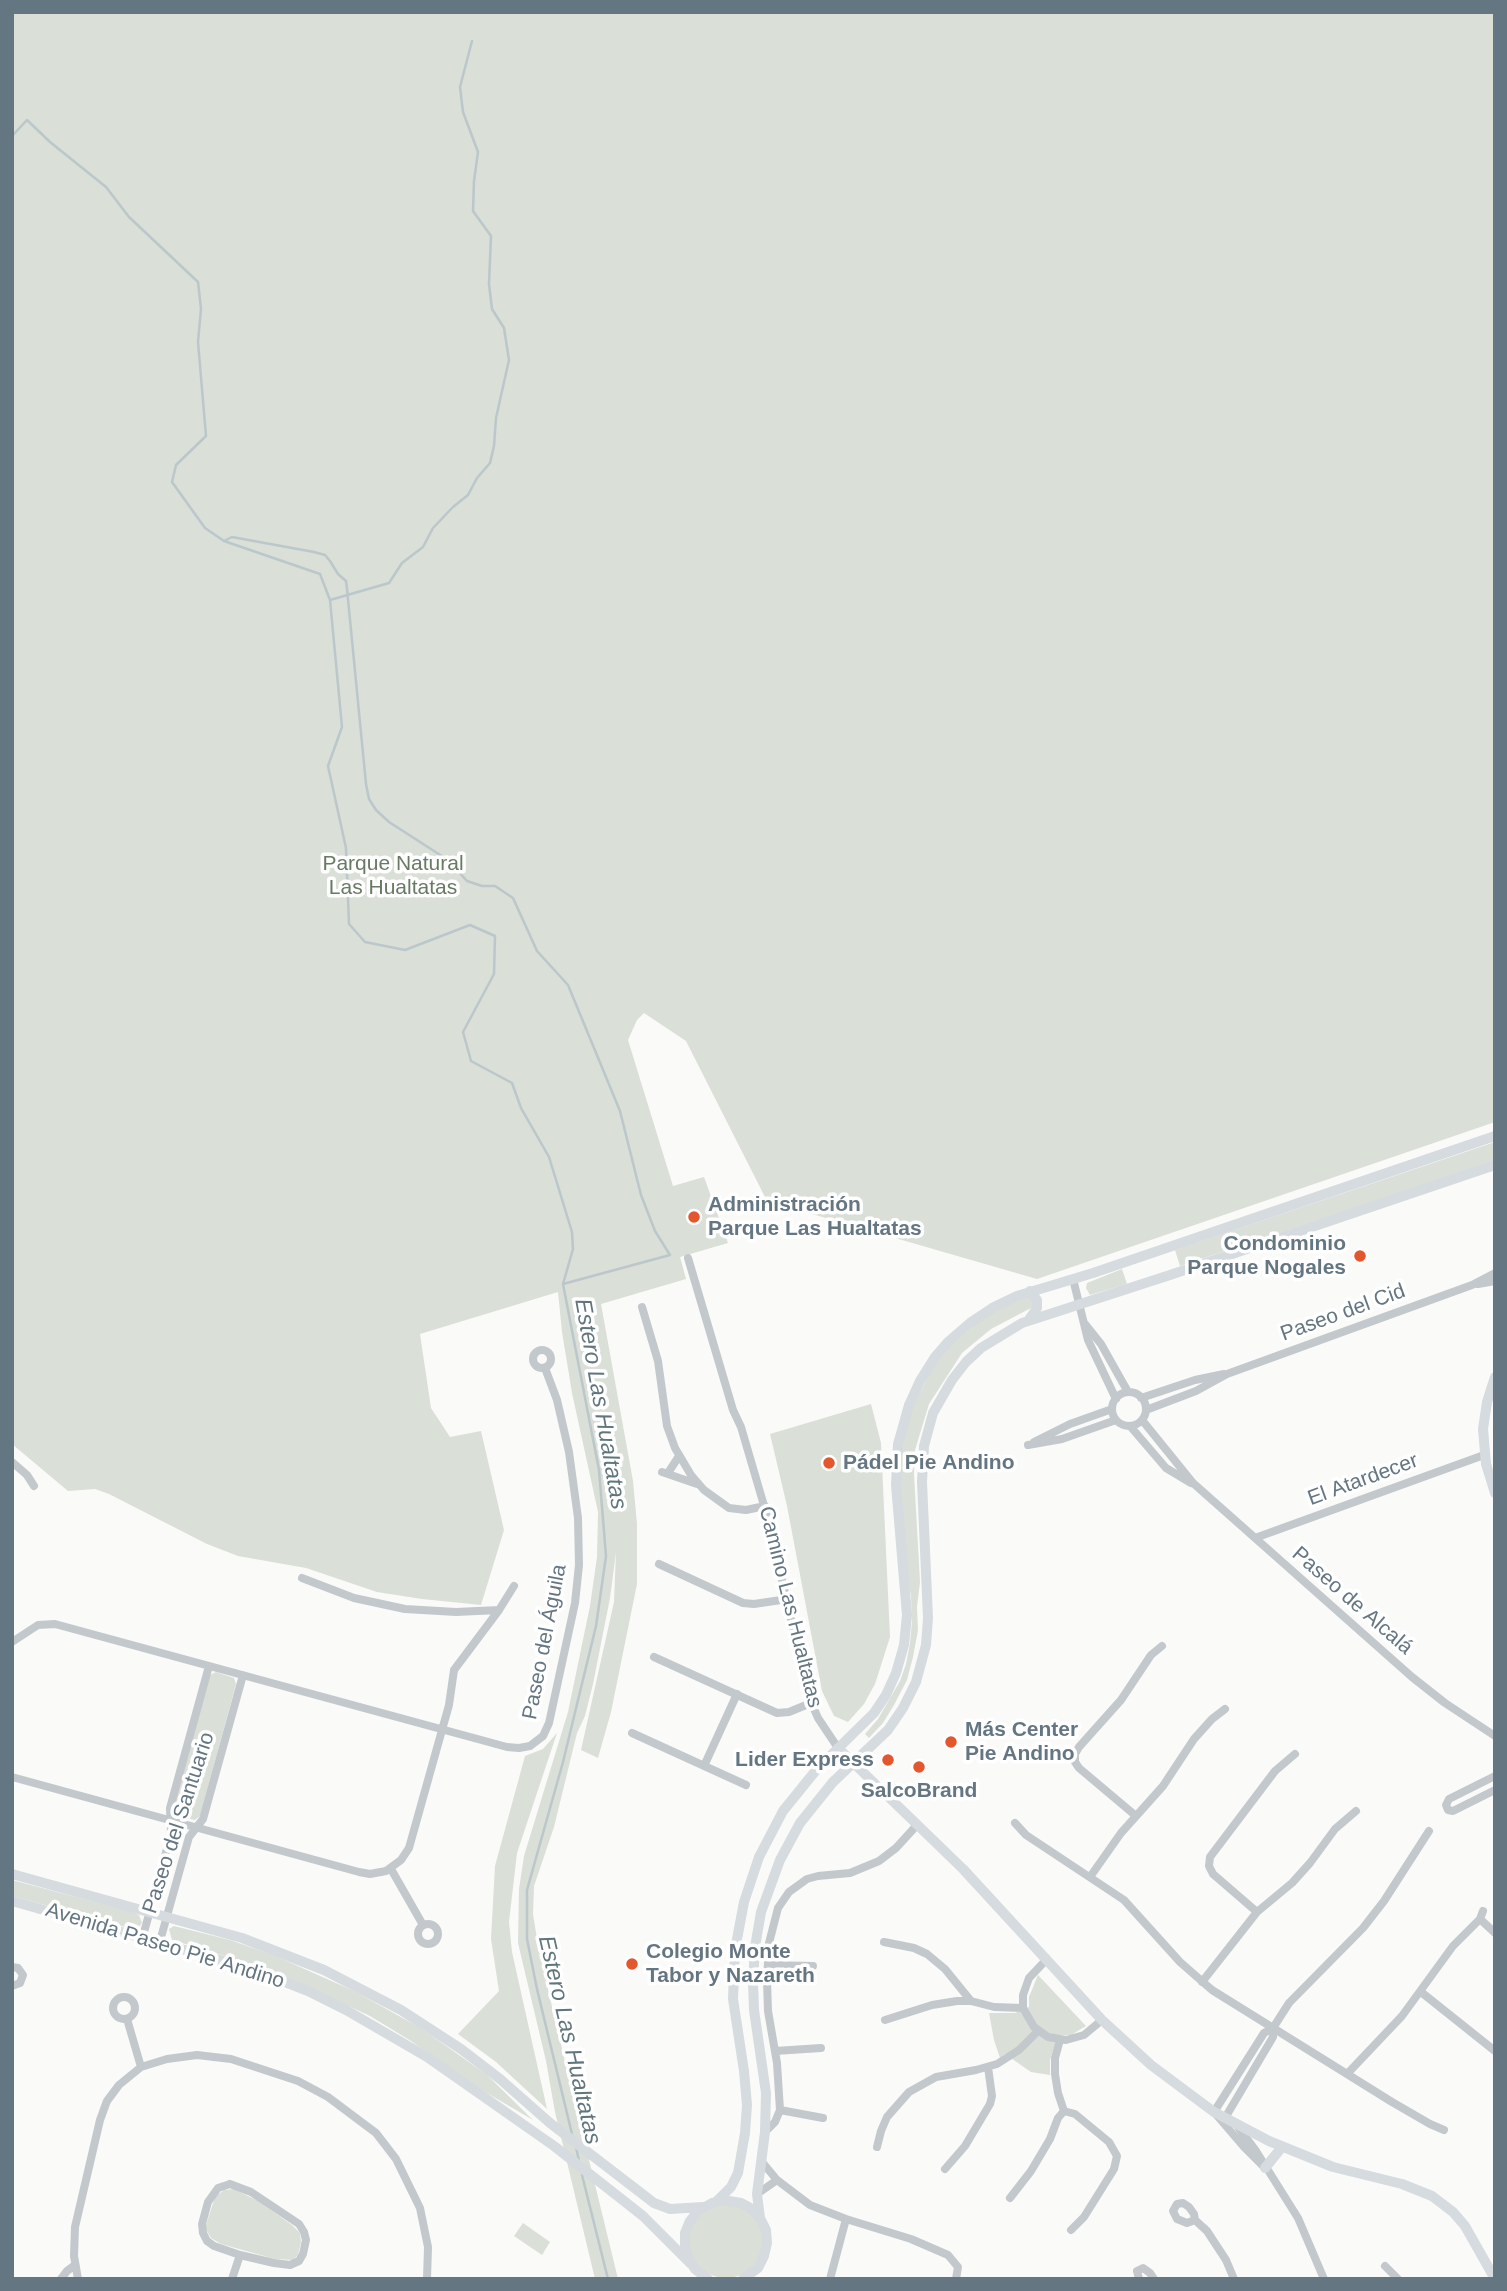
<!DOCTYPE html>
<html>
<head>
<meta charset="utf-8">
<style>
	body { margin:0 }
	#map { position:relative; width:1507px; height:2291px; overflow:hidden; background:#fafaf8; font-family:Helvetica,sans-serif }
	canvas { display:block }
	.frame { position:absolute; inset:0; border:14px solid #657683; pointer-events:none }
</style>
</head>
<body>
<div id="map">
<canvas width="1507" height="2291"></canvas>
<div class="frame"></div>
</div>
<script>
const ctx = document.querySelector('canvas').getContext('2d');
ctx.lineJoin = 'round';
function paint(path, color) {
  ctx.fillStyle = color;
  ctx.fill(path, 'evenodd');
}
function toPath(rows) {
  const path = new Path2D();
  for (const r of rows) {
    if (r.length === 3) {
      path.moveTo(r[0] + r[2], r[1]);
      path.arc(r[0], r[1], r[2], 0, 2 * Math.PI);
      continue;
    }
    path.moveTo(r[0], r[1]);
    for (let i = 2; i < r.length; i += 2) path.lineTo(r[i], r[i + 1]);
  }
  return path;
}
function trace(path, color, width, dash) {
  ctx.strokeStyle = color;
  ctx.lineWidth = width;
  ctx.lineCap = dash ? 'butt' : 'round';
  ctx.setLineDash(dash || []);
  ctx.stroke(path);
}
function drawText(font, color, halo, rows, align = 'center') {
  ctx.font = font + ' Helvetica,sans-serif';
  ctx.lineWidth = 7;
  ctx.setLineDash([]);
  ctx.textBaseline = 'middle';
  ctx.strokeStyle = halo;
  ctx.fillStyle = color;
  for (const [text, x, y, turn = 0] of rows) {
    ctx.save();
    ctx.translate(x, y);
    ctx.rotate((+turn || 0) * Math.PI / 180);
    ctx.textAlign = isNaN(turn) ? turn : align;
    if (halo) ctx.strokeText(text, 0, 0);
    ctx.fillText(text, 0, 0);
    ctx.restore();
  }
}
const green = toPath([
	[12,12,1495,12,1495,1122,1037,1279,767,1201,686,1041,644,1013,637,1020,628,1040,673,1186,704,1177,728,1243,680,1257,686,1279,601,1304,633,1481,637,1524,637,1584,611,1712,598,1758,581,1750,614,1602,616,1552,610,1598,593,1684,585,1716,577,1733,554,1827,534,1886,533,1914,538,1945,555,2020,618,2279,595,2279,555,2112,546,2061,518,1943,519,1889,524,1856,568,1712,590,1606,597,1557,598,1512,572,1393,562,1332,558,1292,420,1334,431,1408,450,1437,481,1431,504,1530,481,1605,422,1599,377,1592,306,1568,238,1556,207,1544,109,1494,95,1489,68,1491,12,1444],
	[1495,1142,1495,1160,1435,1181,1180,1266,1175,1250],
	[1122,1269,1127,1284,1090,1295,1086,1288,1087,1283],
	[1031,1295,1033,1307,991,1329,962,1353,929,1404,915,1450,914,1474,920,1582,917,1607,918,1630,913,1657,907,1680,894,1705,883,1723,869,1738,865,1734,878,1719,900,1681,906,1664,910,1643,912,1621,911,1596,904,1559,900,1486,900,1454,911,1410,933,1367,949,1347,986,1316,998,1309],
	[871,1404,881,1443,890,1637,875,1684,864,1704,848,1722,834,1716,822,1691,787,1506,770,1434],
	[216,1672,234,1678,236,1684,200,1816,195,1820,177,1816,173,1810,210,1675],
	[557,1733,517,1853,509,1922,512,1952,547,2109,496,2062,458,2034,499,1991,491,1939,495,1866,525,1756,543,1749],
	[12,1880,133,1912,139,1915,142,1923,138,1928,132,1929,12,1896],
	[174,1926,230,1940,273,1955,354,1991,417,2026,452,2050,487,2075,533,2120,475,2086,411,2041,370,2016,271,1970,172,1940,169,1929],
	[1038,1975,1086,2026,1071,2035,1058,2035,1050,2060,1050,2075,1031,2072,1005,2054,1000,2058,994,2040,989,2013,1015,2013,1029,2007,1029,1997],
	[234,2189,258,2201,292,2225,300,2233,301,2242,298,2255,293,2260,275,2259,221,2244,211,2238,205,2228,215,2197,224,2190],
	[726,2241,37],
	[523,2223,550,2242,542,2255,514,2236]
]);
const stream = toPath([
	[12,136,27,120,50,142,106,187,129,217,198,282,201,309,198,342,206,436,176,465,172,482,205,528,224,541,320,574,330,600,342,727,328,766,346,848,349,924,365,942,405,950,470,925,495,936,494,974,463,1032,471,1061,512,1083,521,1108,549,1157,572,1232,573,1249,563,1284,599,1470,606,1556,596,1626,563,1762,527,1890,527,1939,537,1989,572,2134],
	[224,541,232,537,314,552,325,555,330,561,338,574,346,581,347,589,366,784,369,799,376,810,389,822,448,860,467,881,482,886,495,886,513,898,537,951,568,985,620,1111,641,1195,655,1231,670,1255,563,1284],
	[330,600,389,583,402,563,423,547,433,528,453,507,468,495,477,478,490,463,494,446,496,418,509,360,504,328,492,309,489,284,491,236,473,211,474,181,478,152,463,112,460,87,472,41],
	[576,2147,579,2161],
	[582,2175,608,2279]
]);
const street = toPath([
	[688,1258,733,1410,741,1427,770,1526,808,1695,818,1718,838,1748],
	[1073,1279,1088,1340,1116,1399],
	[1478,1284,1495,1281],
	[642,1307,658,1361,667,1426,675,1448,691,1475,704,1490,729,1508,746,1510,765,1506],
	[1085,1324,1101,1344,1128,1392],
	[542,1359,9],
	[1129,1409,17],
	[1141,1398,1195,1380,1224,1374],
	[1146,1410,1196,1391,1227,1374,1472,1285,1495,1273],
	[1142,1420,1193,1483,1412,1677,1445,1703,1495,1736],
	[1130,1426,1166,1468,1191,1483],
	[1034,1442,1070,1424,1112,1409],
	[1028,1445,1062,1439,1116,1420],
	[12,1462,27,1475,34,1486],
	[662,1472,697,1484],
	[668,1473,679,1456],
	[1255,1538,1484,1455],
	[659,1564,743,1603,754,1604,788,1599],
	[302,1578,354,1598,405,1609,456,1612,499,1610],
	[12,1642,38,1625,55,1624,507,1747,519,1748,530,1746,543,1736,549,1723,575,1603,579,1565,578,1518,569,1452,557,1400,545,1368],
	[654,1657,777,1713,789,1712,811,1703],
	[632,1733,746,1785],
	[704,1766,737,1694],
	[1495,1776,1449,1799,1446,1805,1448,1810,1453,1811,1495,1790],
	[12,1777,359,1872,370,1874,386,1871,401,1860,409,1848,449,1705,454,1670,499,1610,514,1586],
	[1136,1816,1079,1768,1075,1762,1075,1754,1079,1747,1121,1700,1151,1655,1162,1646],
	[1015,1823,1026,1835,1124,1900,1180,1962,1212,1990,1392,2102,1430,2124,1444,2130],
	[391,1869,423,1925],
	[1090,1877,1121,1833,1163,1786,1194,1739,1212,1719,1225,1709],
	[1257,1912,1213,1874,1209,1866,1210,1857,1275,1771,1295,1754],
	[1480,1919,1495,1933],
	[428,1934,10],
	[143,1936,171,1834,170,1808,209,1666],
	[160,1941,189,1837,203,1819,243,1675],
	[884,1942,914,1948,927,1954,945,1969,971,2001],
	[1047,1959,1029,1978,1023,1995,1023,2008,1034,2027,1048,2037,1066,2040,1084,2035,1102,2020],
	[768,1965,813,1966],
	[12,1967,18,1968,23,1975,20,1983,12,1986],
	[1202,1982,1257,1912,1292,1883,1310,1863,1335,1829,1356,1811],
	[1421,1992,1495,2051],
	[124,2008,11],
	[127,2019,141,2067],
	[885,2020,932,2005,957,2001,971,2001,994,2007,1023,2008],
	[1060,2040,1055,2058,1055,2074,1058,2093,1064,2111,1075,2114,1109,2142,1117,2156,1114,2169,1084,2217,1071,2230],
	[775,2051,821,2048],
	[1348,2073,1402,2016,1453,1946,1480,1919,1483,1911],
	[780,2110,823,2118],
	[1225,2118,1273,2037,1273,2028],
	[1238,2127,1256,2151,1298,2218,1324,2279],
	[765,2132,775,2122,780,2110,777,2063,768,2011,767,1981,769,1943,778,1908,789,1892,807,1879,818,1876,850,1873,879,1861,896,1848,917,1825],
	[877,2147,881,2131,887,2117,909,2092,936,2077,976,2070,997,2064,1019,2050,1038,2031],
	[762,2162,777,2180,810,2205,846,2219,911,2239,948,2255,958,2267,956,2279],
	[1265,2168,1244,2147,1214,2112,1264,2033,1273,2028,1289,2003,1363,1928,1384,1901,1429,1831],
	[945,2169,965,2146,990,2104,992,2096,988,2067],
	[230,2184,251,2192,299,2224,304,2232,306,2240,303,2254,299,2261,290,2265,274,2263,240,2255,214,2246,207,2241,203,2233,202,2224,208,2202,218,2188,230,2184],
	[757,2194,777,2180],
	[1010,2198,1031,2171,1050,2139,1058,2118,1064,2111],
	[1195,2220,1187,2223,1177,2219,1173,2211,1177,2204,1183,2203,1189,2207,1194,2214,1195,2220,1207,2231,1226,2260,1234,2279],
	[1385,2266,1398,2279],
	[61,2279,67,2271,75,2265],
	[78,2279,74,2256,75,2227,100,2120,107,2101,119,2085,141,2067,167,2059,197,2055,231,2059,298,2081,328,2097,376,2133,396,2159,420,2208,428,2247,427,2279],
	[232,2279,240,2255],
	[830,2279,846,2219],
	[1139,2279,1137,2271,1143,2268,1150,2273,1154,2279]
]);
const secondary = toPath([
	[1028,1321,1037,1308,1037,1300,1030,1291],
	[1495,1377,1487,1402,1483,1429,1486,1464,1495,1493],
	[838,1748,963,1869,1102,2020,1151,2065,1214,2112,1269,2141,1333,2167,1402,2184,1432,2196,1453,2212,1465,2226,1495,2279],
	[12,1874,242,1938,324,1970,401,2010,461,2049,500,2079,550,2123,654,2203,670,2209,703,2207],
	[12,1901,252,1969,308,1991,346,2010,427,2057,554,2146,643,2216,691,2264],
	[1265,2168,1282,2147],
	[717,2201,731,2187,738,2173,745,2133,747,2105,744,2071,733,1999,735,1950,744,1902,759,1857,783,1811,817,1769,874,1713,886,1695,896,1673,904,1645,907,1615,896,1485,898,1444,909,1405,920,1381,935,1357,948,1342,970,1323,994,1307,1017,1296,1093,1273,1495,1136],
	[760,2218,757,2194,765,2132,766,2093,754,2010,753,1983,755,1947,761,1912,780,1860,800,1823,833,1782,888,1730,903,1708,916,1682,926,1645,928,1618,922,1482,924,1446,933,1413,952,1380,966,1362,981,1348,1022,1323,1170,1275,1495,1165],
	[708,2279,695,2269,688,2258,685,2246,685,2233,690,2221,698,2211,712,2203,723,2200,741,2203,752,2209,760,2218,766,2230,767,2243,764,2256,758,2268,743,2279]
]);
const markers = [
	[694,1217,7,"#e4572e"],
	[1360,1256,7,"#e4572e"],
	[829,1463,7,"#e4572e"],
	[951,1742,7,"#e4572e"],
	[888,1760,7,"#e4572e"],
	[919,1767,7,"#e4572e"],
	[632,1964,7,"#e4572e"]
];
const parkNames = [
	["Parque Natural",393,864],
	["Las Hualtatas",393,888]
];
const poiNames = [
	["Administración",708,1205],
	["Parque Las Hualtatas",708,1229],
	["Condominio",1346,1244,"right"],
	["Parque Nogales",1346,1268,"right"],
	["Pádel Pie Andino",843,1463],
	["Más Center",965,1730],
	["Pie Andino",965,1754],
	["Lider Express",874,1760,"right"],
	["SalcoBrand",919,1791,"center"],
	["Colegio Monte",646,1952],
	["Tabor y Nazareth",646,1976]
];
const streetNames = [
	["Paseo del Cid",1343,1313,-20],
	["El Atardecer",1363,1480,-20],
	["Paseo de Alcalá",1352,1601,41],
	["Camino Las Hualtatas",790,1607,76],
	["Paseo del Águila",545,1642,-79],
	["Paseo del Santuario",179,1823,-72],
	["Avenida Paseo Pie Andino",165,1946,17]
];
const waterNames = [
	["Estero Las Hualtatas",600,1404,80],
	["Estero Las Hualtatas",569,2040,77]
];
paint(green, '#dadfd7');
trace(stream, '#bbc7cb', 2.5);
trace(street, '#c3c8cc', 8);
trace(secondary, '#d6dbdf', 10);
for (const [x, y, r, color] of markers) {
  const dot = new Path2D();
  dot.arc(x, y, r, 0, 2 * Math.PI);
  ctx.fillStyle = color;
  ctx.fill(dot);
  trace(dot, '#fff', 2.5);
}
drawText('21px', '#687a64', '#fff', parkNames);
drawText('bold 21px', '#657683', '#fff', poiNames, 'left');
drawText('21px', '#657683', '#fff', streetNames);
drawText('italic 23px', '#60757c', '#fff', waterNames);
</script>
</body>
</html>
